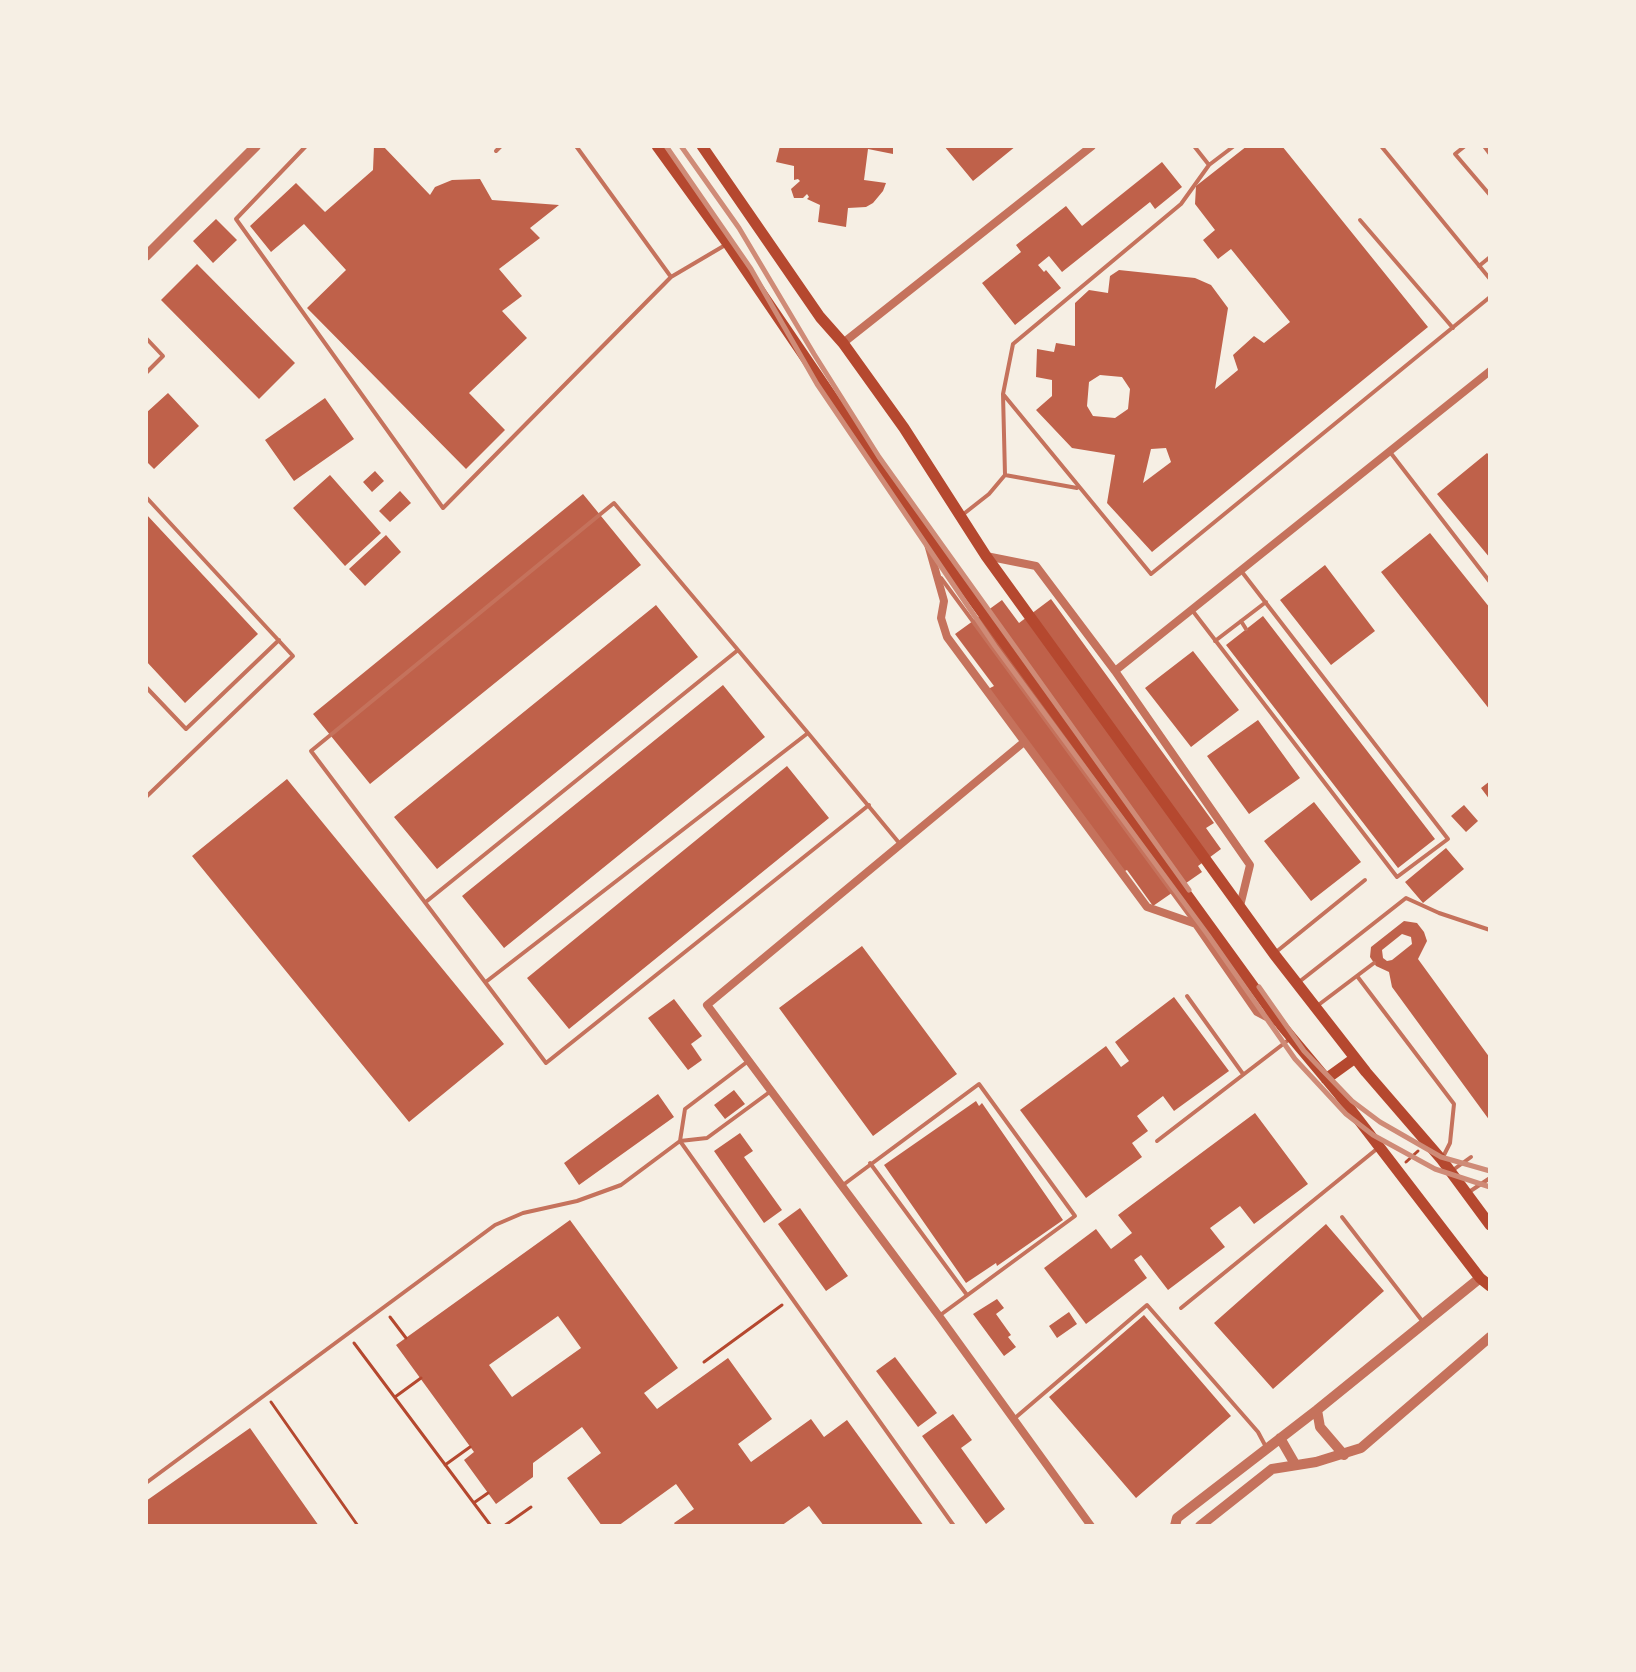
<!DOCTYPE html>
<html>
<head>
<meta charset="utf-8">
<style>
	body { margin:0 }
	#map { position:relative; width:1636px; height:1672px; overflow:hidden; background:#f6efe4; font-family:Ubuntu,sans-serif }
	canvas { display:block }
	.frame { position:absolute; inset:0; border:148px solid #f6efe4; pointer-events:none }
</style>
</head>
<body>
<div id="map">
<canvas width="1636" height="1672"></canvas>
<div class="frame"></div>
</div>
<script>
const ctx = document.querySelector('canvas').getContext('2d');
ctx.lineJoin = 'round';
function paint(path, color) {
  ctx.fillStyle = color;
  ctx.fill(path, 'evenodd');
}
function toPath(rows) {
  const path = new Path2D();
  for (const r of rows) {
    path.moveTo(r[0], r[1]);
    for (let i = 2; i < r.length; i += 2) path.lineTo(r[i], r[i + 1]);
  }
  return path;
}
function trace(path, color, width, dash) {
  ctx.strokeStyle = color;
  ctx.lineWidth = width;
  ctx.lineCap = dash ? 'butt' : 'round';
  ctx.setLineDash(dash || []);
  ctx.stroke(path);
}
const building = toPath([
	[374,146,383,146,430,195,435,187,452,180,480,179,492,200,559,205,530,228,540,238,499,269,522,296,502,311,527,338,469,393,505,430,466,469,307,308,346,270,304,224,271,252,250,226,296,183,325,212,373,170],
	[780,146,893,146,893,154,868,149,864,180,886,183,883,191,873,203,866,207,848,208,846,227,818,222,820,205,807,199,809,197,807,194,803,198,794,198,791,189,800,181,798,179,794,180,794,166,776,162],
	[944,146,1016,146,973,181],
	[1247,146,1282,146,1428,327,1152,552,1107,503,1115,455,1072,448,1036,410,1052,396,1052,380,1036,377,1037,349,1054,352,1056,343,1075,346,1075,303,1089,290,1108,293,1110,276,1119,270,1195,278,1211,285,1228,308,1215,389,1238,370,1233,355,1254,336,1264,343,1290,322,1231,249,1218,259,1203,240,1215,230,1195,204,1196,186],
	[1100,375,1122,377,1130,389,1128,409,1115,418,1093,416,1087,406,1089,382],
	[1166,448,1171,462,1143,483,1151,449],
	[1162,162,1182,187,1155,209,1150,202,1062,272,1049,256,1038,265,1044,272,1046,270,1061,288,1015,325,982,283,1021,252,1016,245,1066,206,1082,226],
	[216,219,237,240,213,263,193,241],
	[197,264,295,363,259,399,161,300],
	[168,393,199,426,154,469,146,461,146,413],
	[325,398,354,439,294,481,265,440],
	[1487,453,1490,456,1490,558,1437,494],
	[375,471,384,481,372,492,363,482],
	[330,475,381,533,345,566,293,508],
	[400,491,411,503,390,522,379,511],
	[583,494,641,565,370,784,313,714],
	[146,514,258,634,185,703,146,661],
	[1430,533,1490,608,1490,710,1381,572],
	[386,535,401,552,365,586,349,569],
	[1325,565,1375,631,1331,665,1280,600],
	[1051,599,1214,823,1206,828,1221,849,1198,866,1202,872,1153,906,1127,870,1123,872,988,689,994,686,955,634,1002,600,1019,623],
	[656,605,698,657,437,869,394,817],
	[1263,616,1435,839,1398,868,1226,645],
	[1193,651,1239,710,1191,747,1145,688],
	[723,685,765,737,504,948,462,896],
	[1258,720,1300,778,1249,814,1207,756],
	[787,766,829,818,569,1029,527,978],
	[287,779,504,1044,409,1122,192,856],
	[1490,781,1490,800,1481,788],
	[1314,802,1361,862,1311,901,1264,841],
	[1464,805,1478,821,1466,832,1451,816],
	[1446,848,1464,869,1423,903,1405,882],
	[1404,921,1417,923,1424,932,1427,941,1418,959,1490,1058,1490,1121,1392,987,1389,972,1376,966,1370,957,1371,947],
	[1402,934,1411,937,1412,944,1392,960,1387,961,1383,958,1382,950],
	[862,946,957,1074,873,1136,779,1008],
	[1174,997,1229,1071,1174,1111,1163,1096,1137,1116,1148,1131,1132,1143,1142,1157,1086,1198,1020,1110,1106,1046,1121,1067,1129,1061,1115,1042],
	[674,999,702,1036,691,1044,702,1060,688,1070,648,1018],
	[734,1090,745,1104,725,1119,714,1105],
	[658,1094,674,1117,579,1185,564,1163],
	[976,1101,979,1106,982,1103,1063,1220,997,1266,996,1263,966,1283,884,1165],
	[1255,1113,1308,1184,1254,1224,1240,1206,1210,1228,1225,1247,1168,1290,1141,1255,1134,1260,1147,1278,1086,1324,1044,1268,1096,1229,1111,1249,1132,1233,1118,1215],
	[740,1133,753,1151,744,1157,782,1210,764,1223,714,1151],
	[800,1208,848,1276,826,1291,778,1224],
	[570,1220,678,1368,644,1393,657,1409,728,1358,772,1419,738,1444,751,1462,811,1419,824,1437,847,1420,924,1526,824,1526,809,1506,781,1526,676,1526,674,1523,694,1509,676,1484,618,1526,602,1526,567,1478,601,1453,582,1427,533,1463,533,1477,496,1504,464,1460,474,1452,396,1345],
	[558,1316,581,1348,512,1397,489,1365],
	[1326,1224,1384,1291,1273,1389,1214,1323],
	[997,1299,1004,1308,996,1314,1011,1335,1008,1337,1016,1347,1004,1356,973,1314],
	[1069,1312,1077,1324,1057,1338,1049,1326],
	[1144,1315,1231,1416,1136,1498,1049,1397],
	[895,1357,937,1413,918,1427,876,1371],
	[953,1414,972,1440,961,1448,1005,1509,986,1524,922,1436],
	[250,1428,319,1526,146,1526,146,1501]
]);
const path = toPath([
	[1406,1162,1418,1151],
	[390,1317,406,1338],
	[354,1343,491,1526],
	[704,1362,782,1305],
	[395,1397,421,1378],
	[271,1402,358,1526],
	[445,1465,470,1447],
	[475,1502,488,1493],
	[504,1526,531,1507]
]);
const service = toPath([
	[306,146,236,219,443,508,671,277,727,244],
	[576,146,671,277],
	[1194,146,1209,165],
	[1381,146,1490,279],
	[1465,146,1455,154,1490,195],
	[1484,146,1490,154],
	[496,151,501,146],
	[1360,220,1453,328],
	[1479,266,1490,257],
	[146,338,163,356,146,373],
	[1003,394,1151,574,1490,297],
	[1390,452,1490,582],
	[1005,475,1077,488],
	[146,497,293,656,146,797],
	[961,516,989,494,1005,475,1003,394,1013,344,1181,204,1209,165,1234,146],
	[941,578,1194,922],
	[1192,610,1397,877,1448,839,1242,572],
	[1241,621,1246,629],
	[1215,641,1266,602],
	[146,687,186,729,279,640],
	[808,733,614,503,311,751,546,1063,869,805],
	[427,901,738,650],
	[1276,952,1365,880],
	[1357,976,1454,1104,1450,1143,1442,1159],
	[487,981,808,733,900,844],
	[1299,982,1406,898,1439,913,1490,930],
	[1187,996,1243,1074],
	[1317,1006,1374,963],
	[747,1062,685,1109,680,1141,954,1526],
	[1157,1141,1291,1038],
	[870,1163,967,1295],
	[1453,1170,1471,1157],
	[843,1185,979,1084,1075,1216,939,1316],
	[1469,1192,1490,1178],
	[1342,1217,1423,1322],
	[1181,1308,1378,1148],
	[1015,1418,1147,1305,1258,1432,1266,1447],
	[146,1483,495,1225,523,1213,577,1201,621,1185,680,1141,707,1138,771,1091]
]);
const minor = toPath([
	[843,343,1092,146],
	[926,537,944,601,941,618,947,637,1147,907,1196,924,1257,1012,1278,1023],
	[986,556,1036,566,1115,671,1250,865,1240,906],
	[1115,671,1490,371],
	[1024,742,707,1005,939,1316,1091,1526]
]);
const tertiary = toPath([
	[146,256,256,146],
	[1317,1410,1320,1427,1344,1455],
	[1280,1438,1295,1464],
	[1175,1526,1177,1518,1317,1410,1480,1278],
	[1200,1526,1272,1469,1316,1462,1361,1448,1490,1337]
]);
const secondary = toPath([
	[657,146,728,244,924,532,1282,1026,1338,1093,1480,1278,1490,1286],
	[702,146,820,317,843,343,904,428,986,556,1274,954,1366,1072,1442,1160,1490,1225],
	[1326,1079,1355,1058]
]);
const rail = toPath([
	[666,146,751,269,817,384,995,646,1208,935,1295,1059,1346,1114,1373,1135,1435,1169,1490,1187],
	[681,146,739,228,814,354,879,457,1189,890],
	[1259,987,1304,1051,1352,1101,1380,1122,1441,1157,1490,1171]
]);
paint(building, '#bf614a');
trace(path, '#b5482f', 3);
trace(service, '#c5725c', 4);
trace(minor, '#c5725c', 8);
trace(tertiary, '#c5725c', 10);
trace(secondary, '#b5482f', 11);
trace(rail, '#cf8b77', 5);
</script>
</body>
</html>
